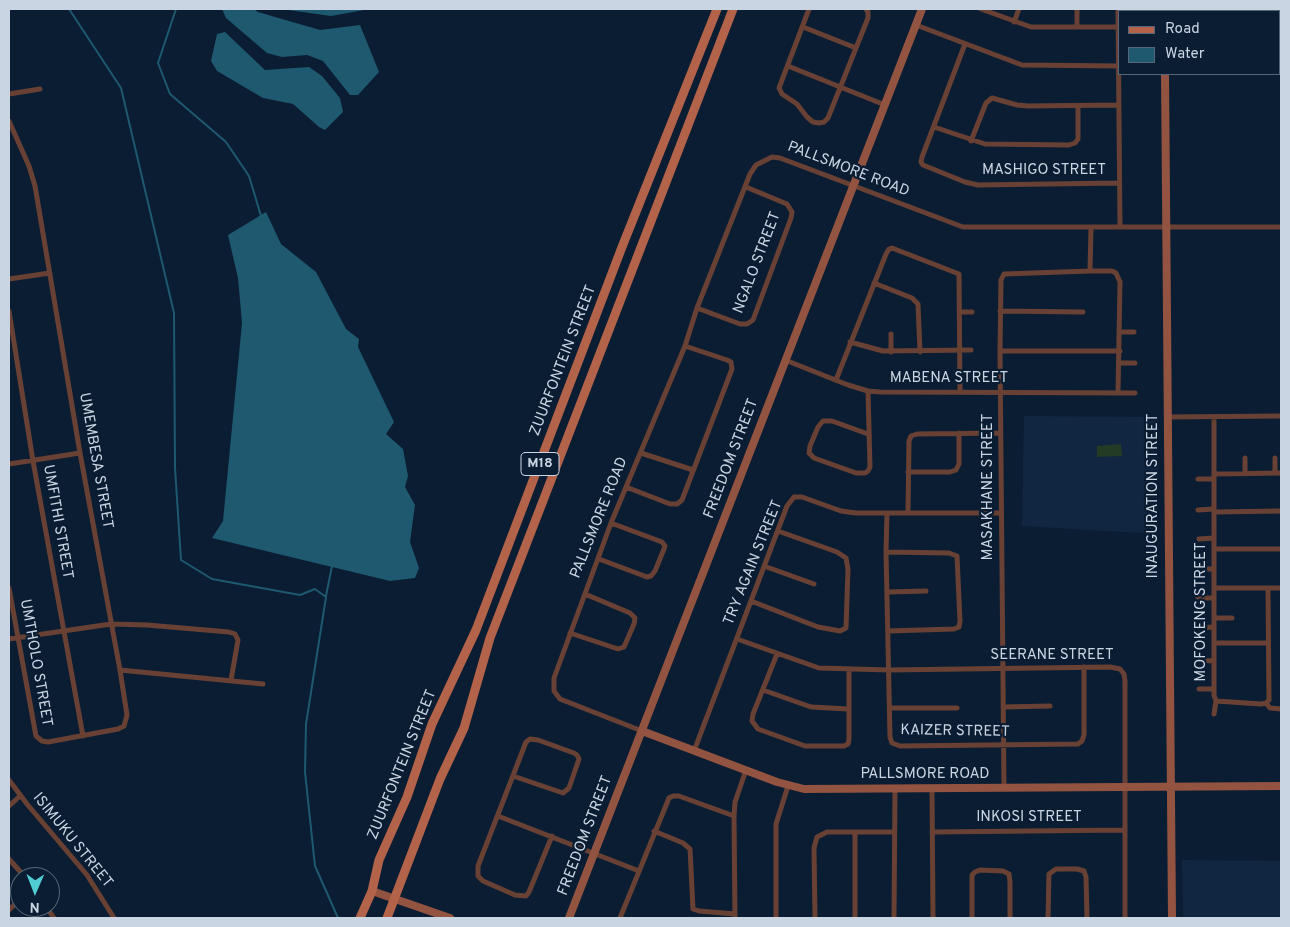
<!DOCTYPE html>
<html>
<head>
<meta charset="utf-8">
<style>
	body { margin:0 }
	#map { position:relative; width:1290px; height:927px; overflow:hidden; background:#0b1d32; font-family:Overpass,sans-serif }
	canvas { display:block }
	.frame { position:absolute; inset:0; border:10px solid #cad5e4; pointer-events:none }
	.legend { position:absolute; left:1118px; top:10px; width:162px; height:65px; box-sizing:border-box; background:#0b1d32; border:1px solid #576779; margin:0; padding:6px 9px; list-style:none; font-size:15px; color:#cad5e4 }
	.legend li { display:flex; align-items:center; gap:10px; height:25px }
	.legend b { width:25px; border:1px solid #576779 }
	.north { position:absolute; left:10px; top:867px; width:50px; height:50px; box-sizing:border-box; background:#0b1d32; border:1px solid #576779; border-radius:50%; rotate:181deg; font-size:14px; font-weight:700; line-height:20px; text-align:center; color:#cad5e4 }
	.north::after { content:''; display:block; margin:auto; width:18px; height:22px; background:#51ccd2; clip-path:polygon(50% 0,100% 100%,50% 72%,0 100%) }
</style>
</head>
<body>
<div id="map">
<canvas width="1290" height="927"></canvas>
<div class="frame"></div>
<ul class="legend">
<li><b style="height:6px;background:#b36349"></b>Road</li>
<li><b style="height:14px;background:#1e596f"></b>Water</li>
</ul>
<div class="north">N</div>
</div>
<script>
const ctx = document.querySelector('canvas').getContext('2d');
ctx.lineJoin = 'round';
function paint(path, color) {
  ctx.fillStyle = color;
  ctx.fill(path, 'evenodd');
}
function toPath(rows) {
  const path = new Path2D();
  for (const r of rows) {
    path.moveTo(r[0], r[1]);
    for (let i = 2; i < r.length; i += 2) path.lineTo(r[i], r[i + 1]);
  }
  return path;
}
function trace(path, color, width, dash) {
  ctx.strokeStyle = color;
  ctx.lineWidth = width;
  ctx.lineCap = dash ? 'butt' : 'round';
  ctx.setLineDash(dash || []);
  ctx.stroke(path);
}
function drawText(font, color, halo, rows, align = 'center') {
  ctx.font = font + ' Overpass,sans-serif';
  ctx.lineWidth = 4.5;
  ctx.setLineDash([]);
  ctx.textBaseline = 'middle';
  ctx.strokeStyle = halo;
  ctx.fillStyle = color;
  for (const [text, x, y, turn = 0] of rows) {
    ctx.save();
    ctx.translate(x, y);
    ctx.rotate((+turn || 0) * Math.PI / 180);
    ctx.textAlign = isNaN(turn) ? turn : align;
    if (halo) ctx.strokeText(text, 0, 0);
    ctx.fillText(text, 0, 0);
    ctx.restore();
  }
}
const built = toPath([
	[1024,416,1158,417,1158,534,1022,526],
	[1182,860,1281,861,1281,918,1183,918]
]);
const green = toPath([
	[1121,444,1122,456,1097,457,1097,446]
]);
const water = toPath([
	[222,9,254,9,258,12,320,30,360,25,379,72,358,95,350,95,323,61,307,55,282,57,267,53,226,18],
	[281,9,370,9,331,16],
	[225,32,265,70,309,67,322,76,340,98,343,112,325,130,319,127,293,104,263,98,217,71,211,61,217,34],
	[266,212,281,244,316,272,346,329,359,339,358,347,394,422,386,434,403,449,408,476,405,487,415,505,410,542,419,568,415,578,390,581,212,538,223,521,242,323,238,278,228,235]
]);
const stream = toPath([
	[69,9,121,88,174,313,175,468,181,560,212,579,300,595,315,589,326,597,306,724,305,772,315,866,338,918],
	[176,9,158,63,170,94,226,142,249,176,261,216],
	[326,596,332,566]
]);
const street = toPath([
	[809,9,779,88,782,94,797,104,807,117,813,122,819,123,824,122,828,118,868,18,868,12,866,9],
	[981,9,1031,27,1118,27],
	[1118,9,1120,227],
	[1196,9,1196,11],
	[1260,9,1260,11],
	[1014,22,1019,9],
	[916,25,1022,65,1119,66],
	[803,27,856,48],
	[1077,27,1077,9],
	[965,44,922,157,921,162,923,165,965,182,978,185,1119,183],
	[788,66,885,105],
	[9,94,40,89],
	[9,121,29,166,35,186,80,453,120,670,127,715,124,726,118,729,48,742,42,741,36,736,9,588],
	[934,127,985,144,1069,145,1075,143,1078,139,1078,106],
	[971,141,986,103,992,98,1017,105,1028,106,1118,105],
	[1090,271,1091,227],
	[9,279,50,273],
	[874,283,912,298,918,304,920,352],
	[697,308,740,324,747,324,753,320,791,218,792,212,787,204,746,187],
	[9,311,33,461,83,736],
	[1000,311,1083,312],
	[960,312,972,312],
	[1120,332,1134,332],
	[850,342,883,351,971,350],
	[1000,351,1120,351],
	[891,352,891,334],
	[785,360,848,385,868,391,880,392,1135,393],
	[1120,363,1135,363],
	[836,380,886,254,889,249,892,248,959,274,960,391],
	[868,391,870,467,868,471,865,473,856,473,814,458,809,453,810,446,818,427,823,421,832,421,868,434],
	[1167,417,1281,416],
	[1214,417,1214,695,1216,701,1214,714],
	[641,453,693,470],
	[9,464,80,453],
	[908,472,950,472,956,470,959,464,959,433],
	[1275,473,1275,458],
	[1214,474,1281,473],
	[1245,474,1245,458],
	[1198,479,1214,479],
	[626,487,670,504,677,504,682,500,732,369,731,362,727,360,685,346],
	[1198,510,1214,509],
	[1214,512,1281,511],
	[887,513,886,552,890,737,892,743,900,746,1078,744,1082,741,1084,735,1084,667],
	[908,513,909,441,911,436,917,434,1000,433],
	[1199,539,1214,538],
	[1214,549,1281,549],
	[886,552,949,553,957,556,960,621,959,627,954,629,888,631],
	[599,559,647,577,651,576,655,571,664,549,665,546,662,542,611,523],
	[764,566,814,584],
	[1199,569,1214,569],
	[1214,588,1281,588],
	[888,592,926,591],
	[1198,598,1214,598],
	[751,601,818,627,840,631,846,628,848,569,846,558,837,552,778,531],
	[1214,618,1232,618],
	[1199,628,1214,627],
	[570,633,618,649,624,647,634,624,635,618,630,613,585,594],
	[9,639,111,624,147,625,229,632,235,634,238,640,231,680],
	[737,639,819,668,889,670,1110,667,1120,669,1124,674,1125,681,1125,918],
	[1214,643,1268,643],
	[777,654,753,714,752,721,758,729,805,746,844,746,848,744,849,739,849,669],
	[1198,660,1214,661],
	[120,670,263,684],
	[1199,689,1214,689],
	[763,690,811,707,848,709],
	[1216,701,1261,704,1266,703,1269,700,1268,588],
	[1266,703,1270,708,1281,709],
	[1003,707,1050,706],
	[890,708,957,708],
	[642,731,560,699,554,691,554,678,611,523,685,346,697,308,750,174,756,165,772,157,780,158,963,227,1281,227],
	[694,751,787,506,794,497,802,497,841,511,856,513,1001,513],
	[513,776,563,793,569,788,579,759,577,755,574,753,538,740,530,739,526,742,478,866,478,876,483,881,515,895,526,896,529,892,552,836],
	[9,780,27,804,87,875,114,918],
	[932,788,933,918],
	[1004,788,1000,351,1001,280,1004,274,1090,271,1112,271,1116,273,1120,282,1118,392],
	[9,806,20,796],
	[498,816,639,871],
	[654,831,683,843,690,849,693,909,699,911,735,914],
	[933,832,1125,830],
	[855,833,855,918],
	[9,859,25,877],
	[46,907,54,918],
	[9,910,20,899],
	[620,918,669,798,673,796,679,796,734,816],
	[735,918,734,816,735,802,746,770],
	[776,918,776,824,788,786],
	[815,918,814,848,817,837,827,832,894,832],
	[894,918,895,789],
	[972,918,972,875,975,872,980,870,1003,871,1009,874,1010,882,1010,918],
	[1048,918,1049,874,1056,869,1077,869,1084,871,1086,877,1087,918]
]);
const secondary = toPath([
	[1165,9,1165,11],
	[1165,74,1172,918],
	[642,731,777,782,804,789,1281,786],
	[372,891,450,918],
	[569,918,922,9]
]);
const primary = toPath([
	[360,918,372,891,379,860,407,797,432,724,476,630,622,247,717,9],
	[387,918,440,779,464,728,490,638,733,9]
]);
const shields = [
	[540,464,38]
];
const shieldNames = [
	["M18",540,464]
];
const streetNames = [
	["PALLSMORE ROAD",848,170,21],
	["MASHIGO STREET",1044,171],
	["NGALO STREET",758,263,-69],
	["ZUURFONTEIN STREET",564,361,-69],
	["MABENA STREET",949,379],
	["FREEDOM STREET",732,459,-69],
	["UMEMBESA STREET",95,461,80],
	["MASAKHANE STREET",989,487,-90],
	["INAUGURATION STREET",1154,496,-90],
	["PALLSMORE ROAD",600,518,-68],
	["UMFITHI STREET",57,522,80],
	["TRY AGAIN STREET",754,563,-68],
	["MOFOKENG STREET",1202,612,-90],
	["SEERANE STREET",1052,656],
	["UMTHOLO STREET",35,663,80],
	["KAIZER STREET",955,732,1],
	["ZUURFONTEIN STREET",403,765,-68],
	["PALLSMORE ROAD",925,775],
	["INKOSI STREET",1029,818],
	["FREEDOM STREET",586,836,-69],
	["ISIMUKU STREET",72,841,51]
];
paint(built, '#112741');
paint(green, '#233a24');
paint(water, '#1e596f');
trace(stream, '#1e596f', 2);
trace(street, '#684134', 5);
trace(secondary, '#925440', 8);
trace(primary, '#b36349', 9);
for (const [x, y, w] of shields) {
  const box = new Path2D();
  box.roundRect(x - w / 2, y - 11.5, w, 23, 4);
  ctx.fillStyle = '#0b1d32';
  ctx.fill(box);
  trace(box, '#cad5e4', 1);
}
drawText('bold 14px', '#cad5e4', null, shieldNames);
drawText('15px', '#cad5e4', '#0b1d32', streetNames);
</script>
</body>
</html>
